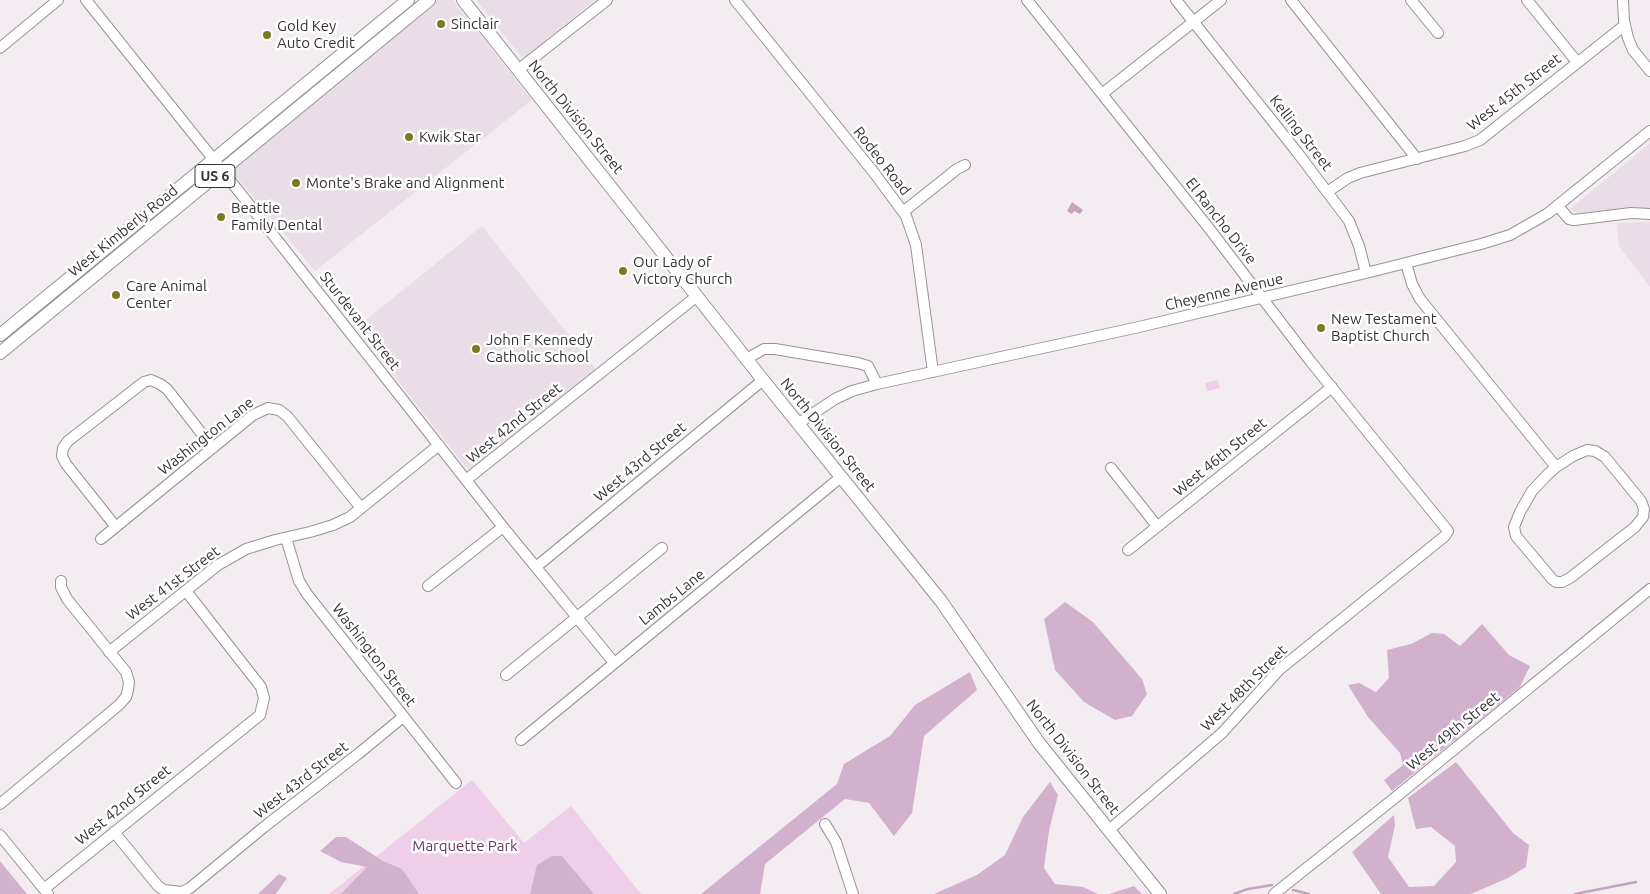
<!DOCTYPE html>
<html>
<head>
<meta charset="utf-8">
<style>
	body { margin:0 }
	canvas { display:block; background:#f3edf2 }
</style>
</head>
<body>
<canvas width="1650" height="894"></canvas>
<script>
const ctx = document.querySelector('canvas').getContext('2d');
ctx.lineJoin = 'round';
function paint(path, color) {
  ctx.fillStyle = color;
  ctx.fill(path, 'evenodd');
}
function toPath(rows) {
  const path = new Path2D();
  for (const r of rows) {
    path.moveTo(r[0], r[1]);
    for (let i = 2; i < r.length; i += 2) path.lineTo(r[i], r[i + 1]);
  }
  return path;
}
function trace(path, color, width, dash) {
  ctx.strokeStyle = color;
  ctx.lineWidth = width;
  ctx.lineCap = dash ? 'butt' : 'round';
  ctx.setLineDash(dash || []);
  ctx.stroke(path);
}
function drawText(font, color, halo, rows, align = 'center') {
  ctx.font = font + ' Ubuntu,sans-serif';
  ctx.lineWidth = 5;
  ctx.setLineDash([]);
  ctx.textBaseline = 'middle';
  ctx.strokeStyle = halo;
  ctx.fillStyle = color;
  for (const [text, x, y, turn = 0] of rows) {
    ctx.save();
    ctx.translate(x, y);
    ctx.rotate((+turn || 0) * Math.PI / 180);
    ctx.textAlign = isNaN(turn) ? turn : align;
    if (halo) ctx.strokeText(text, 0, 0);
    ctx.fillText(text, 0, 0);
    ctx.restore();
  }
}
const built = toPath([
	[436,0,453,0,532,100,315,271,231,170],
	[476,0,595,0,523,59],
	[1650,143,1650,208,1638,208,1577,213,1570,209],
	[1650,222,1650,287,1619,246,1617,223],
	[482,226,597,371,470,472,356,328]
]);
const green = toPath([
	[1218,380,1220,388,1207,391,1205,383],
	[472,780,524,843,571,806,641,894,329,894]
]);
const forest = toPath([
	[1065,602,1093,622,1142,679,1147,694,1132,716,1115,720,1084,702,1055,670,1044,619],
	[1482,624,1509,655,1530,666,1520,687,1392,791,1384,780,1403,765,1400,753,1368,717,1348,685,1359,683,1376,692,1389,678,1387,650,1411,644,1432,633,1444,634,1460,646],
	[970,672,977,690,924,736,912,813,894,836,869,803,845,799,765,864,760,894,701,894,837,784,844,764,890,736,915,705],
	[1456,762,1513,833,1529,845,1526,867,1508,878,1471,894,1381,894,1352,852,1394,815,1395,825,1388,857,1409,887,1434,886,1456,862,1455,846,1431,827,1416,829,1408,798],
	[1050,782,1058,795,1049,831,1044,868,1055,884,1083,887,1098,894,934,894,977,875,1005,855,1023,817],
	[336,837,346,837,383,861,402,869,419,894,341,894,367,867,341,862,320,851],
	[552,856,562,856,594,894,530,894,537,865],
	[0,861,27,894,0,894],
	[279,874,287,878,276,894,258,894],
	[1134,886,1142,894,1109,894]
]);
const water = toPath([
	[1072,202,1083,210,1080,214,1074,211,1072,214,1067,211]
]);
const stream = toPath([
	[1293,890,1309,894],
	[1234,894,1248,889,1272,885],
	[1575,894,1636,882]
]);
const minor = toPath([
	[86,0,222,170,503,527,611,659],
	[735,0,875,174,906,216,916,245,933,372],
	[1027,0,1208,227,1311,362,1448,531,1445,536,1280,669,1222,733,1109,830],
	[1176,0,1297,152,1349,221,1359,246,1366,273],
	[1291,0,1417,159],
	[1411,0,1438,33],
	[1527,0,1577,62],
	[1623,0,1624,21,1628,38,1633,50,1650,71],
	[0,48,58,0],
	[518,70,607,0],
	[1102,94,1221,0],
	[1327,192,1348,178,1360,173,1465,146,1480,140,1625,25],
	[1558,206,1569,219,1574,220,1631,213,1650,214],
	[903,212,957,169,965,165],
	[1406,263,1412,284,1420,299,1556,467],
	[746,359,764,349,775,349,858,363,868,366,877,384],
	[799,423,835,399,852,391,877,384,1139,327,1366,273,1481,244,1510,235,1547,214,1650,131],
	[1587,450,1595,451,1605,457,1641,501,1644,509,1643,517,1635,527,1570,578,1562,582,1556,582,1552,579,1516,536,1514,527,1520,512,1532,491,1547,475,1556,467,1573,456,1587,450],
	[1111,468,1157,526],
	[466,480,697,296],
	[116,527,66,464,62,456,63,448,68,441,144,382,151,380,160,384,167,389,213,448],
	[286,538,299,581,307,594,456,783],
	[101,539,253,415,268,408,279,410,287,416,361,508],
	[1128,550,1332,387],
	[536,567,763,380],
	[428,586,503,527],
	[109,652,218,565,246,549,275,540,310,532,333,525,350,517,439,445],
	[506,675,662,548],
	[521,740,841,477],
	[0,804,119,705,126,697,128,690,129,682,126,672,67,599,61,587,61,581],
	[825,824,836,842,853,894],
	[114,832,158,886,164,890,182,892,190,888,264,827,358,754,403,717],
	[0,835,48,894],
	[44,889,260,715,264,698,261,687,186,591],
	[1274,894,1391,801,1650,589]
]);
const major = toPath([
	[463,0,763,380,941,601,1039,743,1160,894],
	[0,335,408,0],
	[0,353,429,0]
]);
const markers = [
	[441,24,5,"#7c7a21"],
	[267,35,5,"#7c7a21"],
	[409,137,5,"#7c7a21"],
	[296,183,5,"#7c7a21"],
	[221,217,5,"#7c7a21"],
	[623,271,5,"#7c7a21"],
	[116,295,5,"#7c7a21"],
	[1321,328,5,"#7c7a21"],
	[476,349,5,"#7c7a21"]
];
const shields = [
	[215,176,40]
];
const shieldNames = [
	["US 6",215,176]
];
const poiNames = [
	["Sinclair",451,24],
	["Gold Key",277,26],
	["Auto Credit",277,43],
	["Kwik Star",419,137],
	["Monte's Brake and Alignment",306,183],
	["Beattie",231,208],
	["Family Dental",231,225],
	["Our Lady of",633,262],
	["Victory Church",633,279],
	["Care Animal",126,286],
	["Center",126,303],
	["New Testament",1331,319],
	["Baptist Church",1331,336],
	["John F Kennedy",486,340],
	["Catholic School",486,357]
];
const streetNames = [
	["West 45th Street",1514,92,-38],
	["North Division Street",576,117,51],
	["Kelling Street",1301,133,52],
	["Rodeo Road",882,161,52],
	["El Rancho Drive",1221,221,52],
	["West Kimberly Road",123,231,-39],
	["Cheyenne Avenue",1224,292,-13],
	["Sturdevant Street",360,321,52],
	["West 42nd Street",514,423,-39],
	["North Division Street",828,435,51],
	["Washington Lane",206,436,-38],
	["West 46th Street",1220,457,-39],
	["West 43rd Street",640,462,-40],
	["West 41st Street",173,583,-37],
	["Lambs Lane",672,597,-39],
	["Washington Street",374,655,52],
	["West 48th Street",1244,688,-45],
	["West 49th Street",1453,731,-39],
	["North Division Street",1073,757,52],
	["West 43rd Street",301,780,-38],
	["West 42nd Street",123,805,-39]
];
const parkNames = [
	["Marquette Park",465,846]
];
paint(built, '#e9dee7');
paint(green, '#efcee9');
paint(forest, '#d2b1cc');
paint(water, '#c5a4bf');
trace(stream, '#c5a4bf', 2.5);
trace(minor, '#979296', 12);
trace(major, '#979296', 14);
trace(minor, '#fff', 10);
trace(major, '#fff', 12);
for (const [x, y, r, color] of markers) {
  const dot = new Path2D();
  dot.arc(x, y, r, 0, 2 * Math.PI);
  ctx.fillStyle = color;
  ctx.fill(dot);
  trace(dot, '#fff', 2);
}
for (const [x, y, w] of shields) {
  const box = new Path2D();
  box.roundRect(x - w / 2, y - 11.5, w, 23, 4);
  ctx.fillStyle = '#fff';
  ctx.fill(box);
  trace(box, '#353334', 1);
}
drawText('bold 14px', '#353334', null, shieldNames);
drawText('15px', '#353334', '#fff', poiNames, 'left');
drawText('15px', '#353334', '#fff', streetNames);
drawText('15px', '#64385d', '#fff', parkNames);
</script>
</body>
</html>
